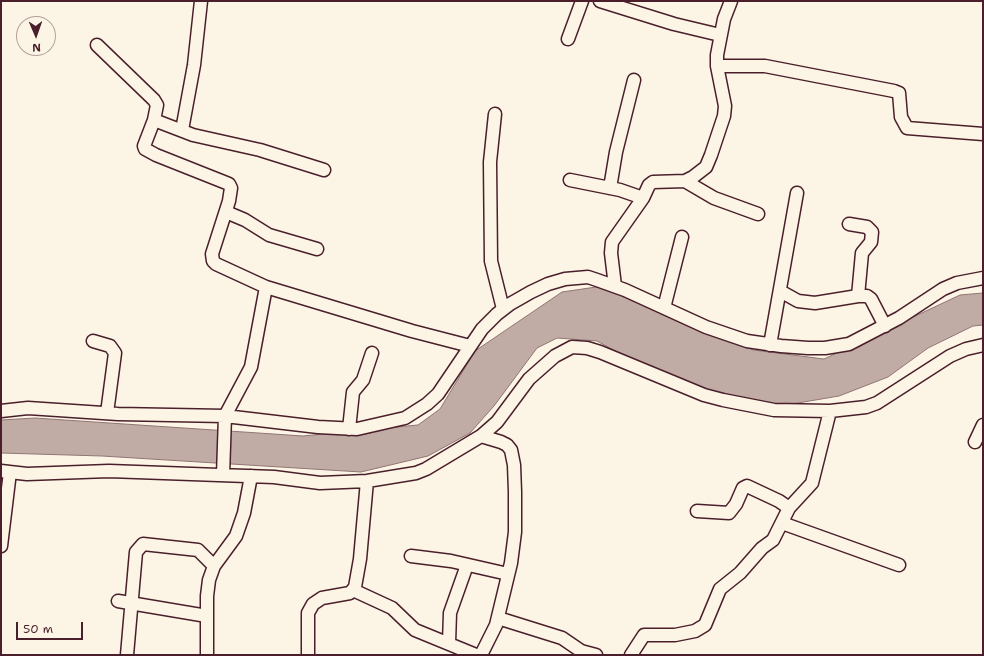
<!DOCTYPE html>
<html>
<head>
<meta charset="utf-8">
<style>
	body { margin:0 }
	#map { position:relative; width:984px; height:656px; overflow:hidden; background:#fcf5e5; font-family:"Shantell Sans",sans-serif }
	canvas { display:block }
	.frame { position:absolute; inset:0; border:2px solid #4a1f2b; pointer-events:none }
	.north { position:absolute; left:16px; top:16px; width:40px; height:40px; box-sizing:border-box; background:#fcf5e5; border:1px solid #b59f9b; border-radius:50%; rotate:178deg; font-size:11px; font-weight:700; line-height:16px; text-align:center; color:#4a1f2b }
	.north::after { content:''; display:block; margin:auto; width:14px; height:18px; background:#4a1f2b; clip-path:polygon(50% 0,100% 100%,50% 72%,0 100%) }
	.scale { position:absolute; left:16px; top:622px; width:67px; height:18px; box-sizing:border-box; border:2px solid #4a1f2b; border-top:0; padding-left:5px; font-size:12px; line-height:14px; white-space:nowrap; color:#4a1f2b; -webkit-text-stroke:3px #fcf5e5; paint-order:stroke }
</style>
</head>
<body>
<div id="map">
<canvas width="984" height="656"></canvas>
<div class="frame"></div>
<div class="north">N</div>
<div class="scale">50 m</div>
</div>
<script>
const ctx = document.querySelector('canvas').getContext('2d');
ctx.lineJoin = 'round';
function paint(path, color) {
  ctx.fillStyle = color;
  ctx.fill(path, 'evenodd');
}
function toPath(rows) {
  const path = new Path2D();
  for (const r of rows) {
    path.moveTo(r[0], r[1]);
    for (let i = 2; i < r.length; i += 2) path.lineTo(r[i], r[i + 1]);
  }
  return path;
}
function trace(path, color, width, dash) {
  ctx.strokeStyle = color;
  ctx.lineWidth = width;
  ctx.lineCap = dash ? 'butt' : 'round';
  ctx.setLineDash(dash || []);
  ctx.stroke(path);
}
const water = toPath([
	[603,286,753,350,824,359,960,295,983,293,983,325,973,326,928,348,888,377,839,396,786,405,717,397,630,359,597,341,557,338,537,348,494,406,470,433,428,456,361,472,102,456,1,453,1,420,35,418,303,436,418,425,440,409,475,351,562,292,603,286]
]);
const minor = toPath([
	[600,1,674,24,720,35],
	[568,39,582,1],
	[97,45,154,100,157,105,154,120,144,146,145,149,156,155,229,184,231,188,229,201,212,254,213,261,216,264,266,287,412,331,470,346],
	[717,66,765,66,894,91,899,93,901,117,907,128,983,134],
	[495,114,490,162,491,261,503,309],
	[154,120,193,135,260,150,324,170],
	[182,130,194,65,201,1],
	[570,180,620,190,643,198],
	[685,181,714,198,758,214],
	[610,188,616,152,634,80],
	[226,212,245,220,269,235,317,249],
	[849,224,867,227,872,232,871,242,862,253,858,296],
	[615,286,611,253,612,242,643,198,649,185,653,182,685,181,693,177,706,167,711,155,724,116,725,106,717,66,717,55,724,19,731,1],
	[780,291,798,301,815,303,858,296,867,296,871,299,885,326],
	[664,308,682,237],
	[93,341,110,346,115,353,107,413],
	[770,345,797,193],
	[1,411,28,408,118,414,225,416,318,427,357,429,405,418,427,404,438,394,482,329,497,314,510,304,531,292,548,284,565,279,588,277,597,280,625,290,706,327,747,341,781,346,808,348,825,348,849,344,899,318,943,289,957,283,983,278],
	[349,429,353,392,363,380,372,353],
	[975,442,983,425],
	[1,471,27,474,109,471,274,477,320,483,367,481,416,473,426,469,481,436,497,422,529,379,555,356,572,347,587,348,600,352,704,395,723,400,774,410,830,411,866,407,877,403,950,356,966,349,983,345],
	[223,475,225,416,251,367,266,287],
	[697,511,729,513,736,504,743,488,747,486,779,501,789,508],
	[782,523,899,565],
	[1,546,10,472],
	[411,556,451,561,508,574],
	[353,590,392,608,415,630,476,655],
	[118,601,207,616],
	[498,618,562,638,581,651,596,655],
	[449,643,450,613,467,565],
	[127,655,136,552,143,544,198,550,214,566],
	[207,655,207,596,209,580,214,566,236,536,244,513,251,476],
	[308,655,308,613,313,604,322,598,350,593,355,587,360,559,367,481],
	[481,655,496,625,511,563,515,532,515,492,514,465,511,450,507,445,501,442,481,436],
	[631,655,644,635,675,635,695,631,705,625,720,589,740,573,762,548,773,540,789,508,812,483,830,411]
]);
paint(water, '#c0aca5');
trace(water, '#917474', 1);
trace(minor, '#4a1f2b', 15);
trace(minor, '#fcf5e5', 12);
</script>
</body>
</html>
